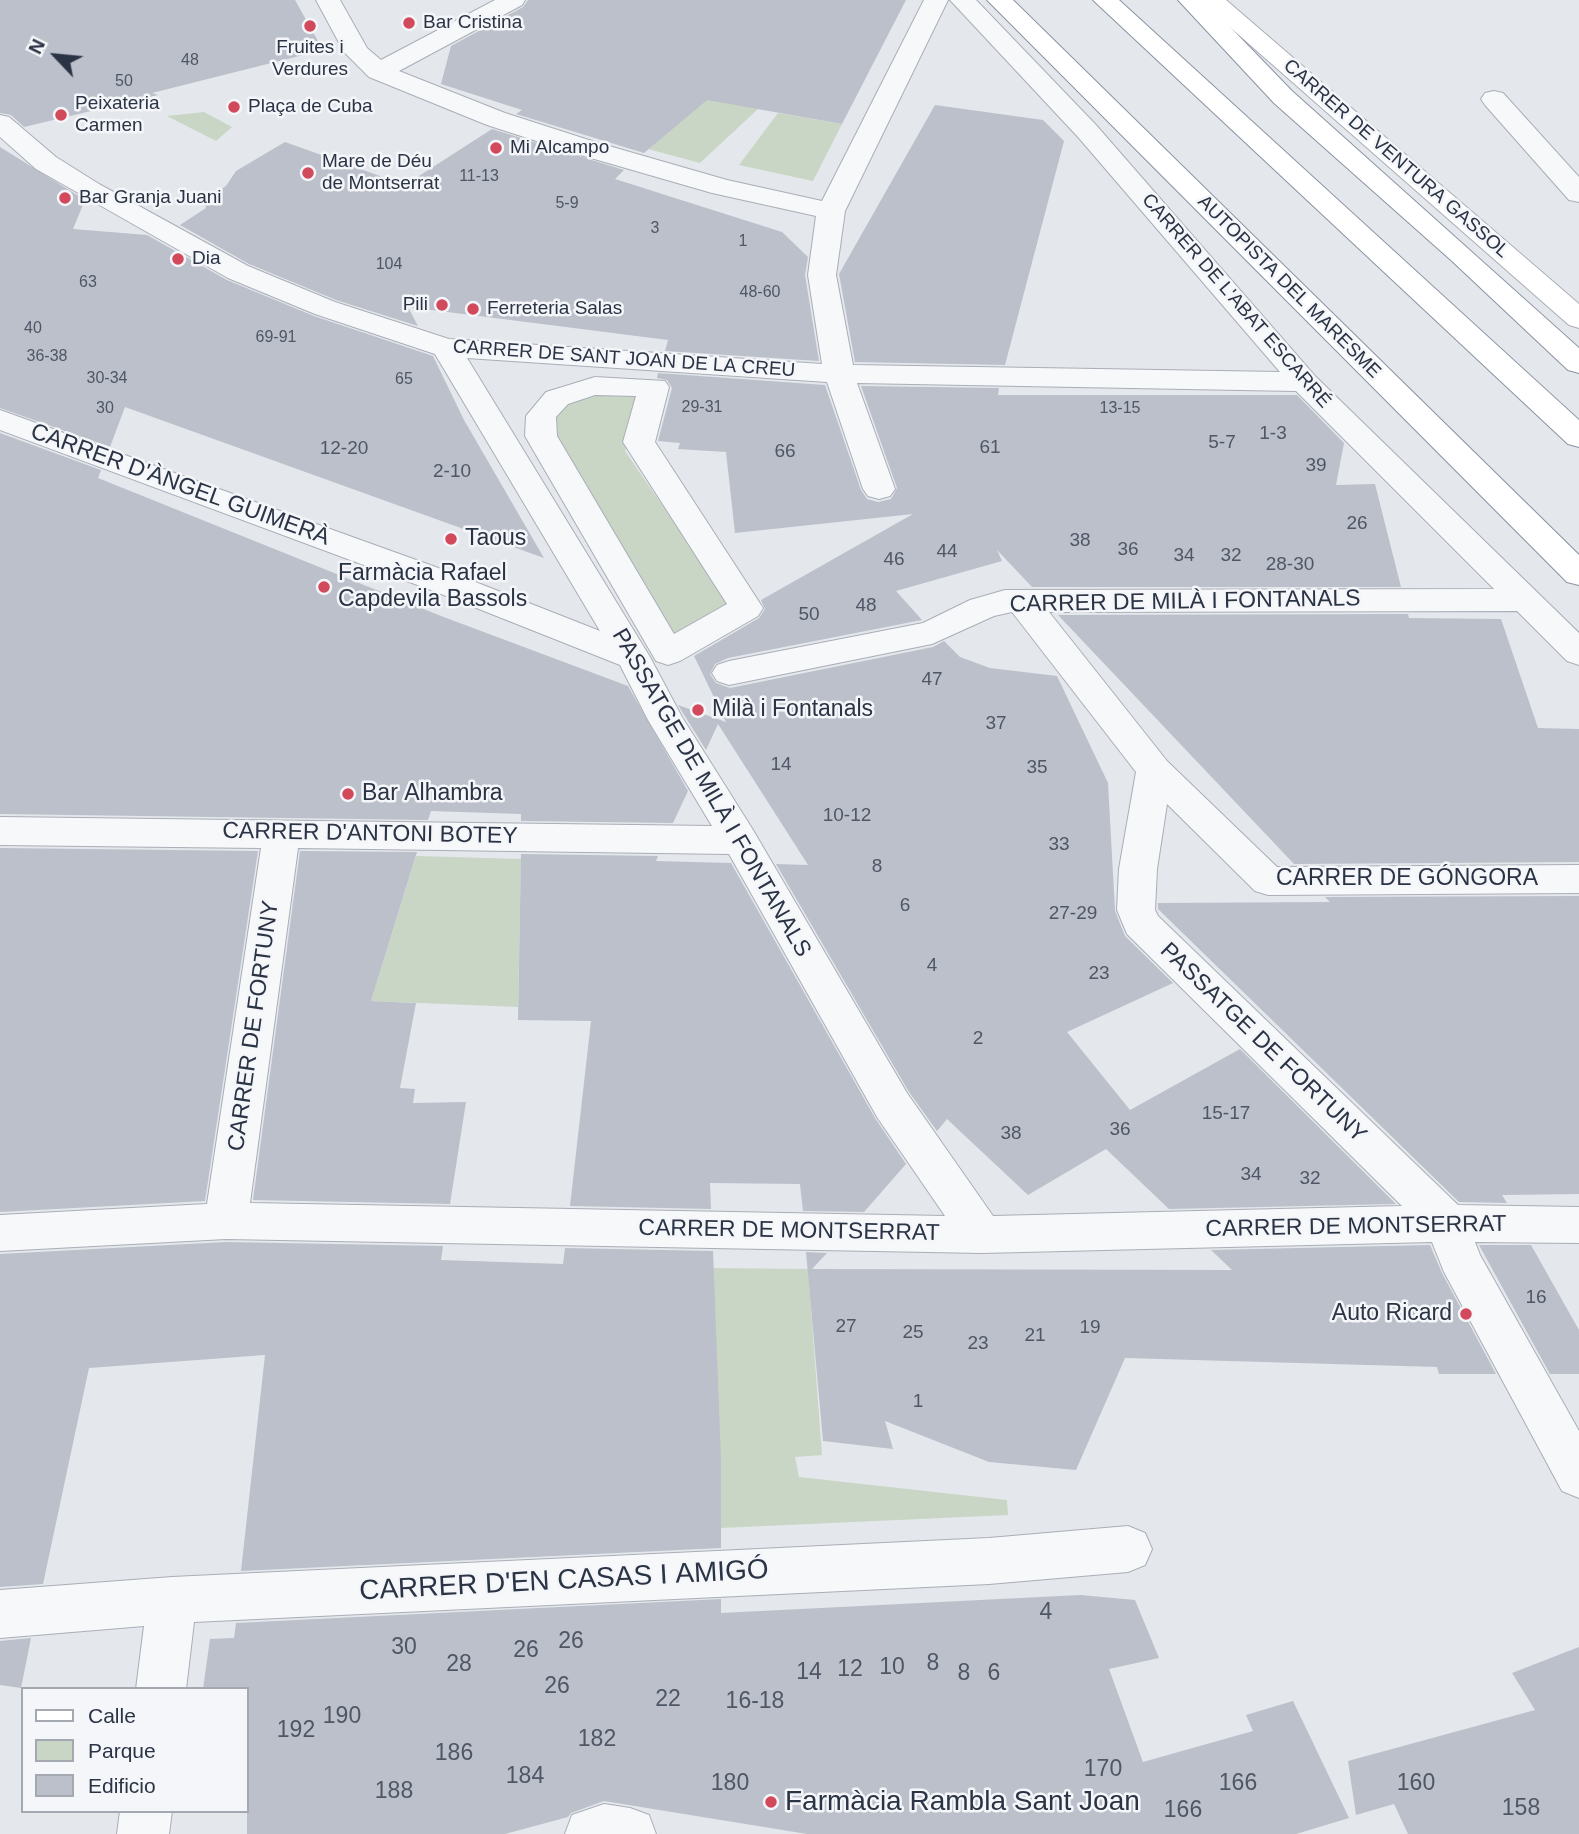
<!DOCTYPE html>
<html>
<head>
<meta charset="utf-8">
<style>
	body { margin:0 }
	#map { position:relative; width:1579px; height:1834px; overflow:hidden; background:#e4e7ec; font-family:Arial,sans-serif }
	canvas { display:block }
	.legend { position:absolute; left:21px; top:1687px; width:228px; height:126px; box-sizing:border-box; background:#f4f6f9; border:2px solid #a4a8b1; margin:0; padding:9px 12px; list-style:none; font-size:21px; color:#2b3445 }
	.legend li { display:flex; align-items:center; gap:14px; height:35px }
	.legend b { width:35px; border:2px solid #a4a8b1 }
	.north { position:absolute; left:21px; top:21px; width:70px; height:70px; -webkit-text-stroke:5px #f4f6f9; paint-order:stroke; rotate:296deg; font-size:19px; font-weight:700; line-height:28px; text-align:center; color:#2b3445 }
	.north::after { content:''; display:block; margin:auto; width:24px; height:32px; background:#2b3445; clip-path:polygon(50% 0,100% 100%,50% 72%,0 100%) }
</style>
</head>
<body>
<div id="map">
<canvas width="1579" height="1834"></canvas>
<ul class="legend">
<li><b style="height:9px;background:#fff"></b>Calle</li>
<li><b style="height:19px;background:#c9d6c5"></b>Parque</li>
<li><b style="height:19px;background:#bbc0ca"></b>Edificio</li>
</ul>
<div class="north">N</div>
</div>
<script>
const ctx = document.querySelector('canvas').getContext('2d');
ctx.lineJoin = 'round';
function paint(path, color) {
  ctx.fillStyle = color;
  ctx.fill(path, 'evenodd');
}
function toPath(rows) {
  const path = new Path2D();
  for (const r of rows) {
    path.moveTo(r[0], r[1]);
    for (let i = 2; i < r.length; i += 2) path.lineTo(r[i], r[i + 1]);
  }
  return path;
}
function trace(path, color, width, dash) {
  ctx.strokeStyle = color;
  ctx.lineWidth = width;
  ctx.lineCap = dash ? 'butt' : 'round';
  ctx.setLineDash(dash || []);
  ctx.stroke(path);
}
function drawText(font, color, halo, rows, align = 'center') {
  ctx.font = font + ' Arial,sans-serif';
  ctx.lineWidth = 5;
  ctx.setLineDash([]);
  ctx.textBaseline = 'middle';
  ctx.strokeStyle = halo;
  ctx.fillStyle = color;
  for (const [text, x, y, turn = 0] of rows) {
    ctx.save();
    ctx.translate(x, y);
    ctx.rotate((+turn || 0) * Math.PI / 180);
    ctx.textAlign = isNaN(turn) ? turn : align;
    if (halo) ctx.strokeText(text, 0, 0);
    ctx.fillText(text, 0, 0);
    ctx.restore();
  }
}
const green = toPath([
	[717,15,766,93,758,109,700,163,648,149,683,119],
	[204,112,232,127,216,141,167,116],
	[778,113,842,124,813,181,739,165],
	[581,392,642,395,625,451,734,610,675,640,550,442,550,415],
	[416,856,521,859,518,1007,371,1001],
	[713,1268,808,1269,822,1455,795,1457,799,1477,1007,1500,1008,1515,721,1528]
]);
const building = toPath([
	[0,0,295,0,323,50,152,93,158,95,24,127,11,115,0,113],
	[528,0,906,0,842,124,707,100,644,153,516,114,522,110,441,84,451,46,523,7],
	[935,105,1043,120,1064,141,1005,365,855,362,839,274],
	[492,129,624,170,615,179,782,232,808,257,805,275,819,361,665,351,668,340,408,307,418,326,336,300,249,264,180,225,206,208,204,201,226,186,236,171,285,142,405,185],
	[0,147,85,200,73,229,147,235,227,280,314,316,433,356,464,420,544,558,125,407,110,447,0,408],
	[658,373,825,385,861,490,867,499,878,502,891,499,897,488,861,386,999,388,998,395,1297,395,1344,443,1336,485,1375,484,1401,587,1032,587,997,550,1002,561,896,591,922,620,728,658,715,664,710,674,716,683,730,688,933,647,944,641,960,657,990,668,1057,676,1108,783,1115,911,1125,936,1173,983,1067,1032,1130,1110,1240,1049,1396,1204,1169,1209,1106,1149,1028,1195,947,1119,937,1131,909,1092,776,864,808,865,718,724,706,750,678,705,726,722,694,656,759,618,765,609,761,600,913,514,735,533,726,452,678,449,680,443,658,441,672,388,667,380,657,378],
	[0,433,101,470,98,478,441,616,628,686,688,791,673,823,521,821,521,814,431,811,428,820,0,814],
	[1408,614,1409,618,1501,619,1538,728,1579,729,1579,862,1294,864,1058,615],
	[0,848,258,851,205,1201,0,1212],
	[300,851,417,852,371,1001,416,1003,400,1088,415,1089,413,1103,466,1102,450,1204,253,1200],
	[521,854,658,856,656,861,731,863,875,1118,906,1164,864,1212,803,1211,800,1184,710,1183,711,1209,570,1206,591,1021,518,1020],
	[1579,896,1579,1194,1502,1195,1507,1203,1459,1202,1158,909,1158,903,1330,902,1325,897],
	[226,1242,443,1246,441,1260,563,1264,565,1248,713,1251,721,1460,721,1548,241,1571,265,1355,89,1368,43,1584,0,1587,0,1254],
	[1430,1245,1442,1273,1496,1374,1439,1374,1437,1367,1125,1358,1076,1470,989,1462,885,1421,893,1449,823,1441,806,1252,827,1253,812,1269,1232,1270,1211,1250],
	[1479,1245,1531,1245,1579,1330,1579,1374,1550,1374],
	[1080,1595,1135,1600,1159,1658,1109,1669,1143,1762,1253,1731,1246,1715,1293,1701,1349,1818,1296,1834,807,1834,604,1801,571,1813,568,1817,505,1834,247,1834,247,1689,203,1689,210,1639,234,1638,236,1623,721,1599,721,1613],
	[31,1638,21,1688,0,1685,0,1641],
	[1579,1647,1579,1834,1408,1834,1394,1804,1356,1815,1348,1761,1535,1710,1512,1673]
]);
const street = toPath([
	[316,0,340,0,367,48,381,60,495,0,525,0,522,5,399,71,505,113,595,142,727,180,822,201,924,0,948,0,845,211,836,275,853,365,1280,372,1078,137,950,0,976,0,1096,125,1315,376,1579,633,1579,665,1567,661,1517,611,1049,612,1167,761,1277,867,1579,865,1579,893,1268,895,1255,891,1167,804,1157,869,1155,910,1158,916,1458,1205,1579,1207,1579,1243,1475,1242,1480,1255,1579,1431,1579,1498,1562,1491,1444,1272,1432,1242,982,1253,226,1239,0,1251,0,1215,207,1204,261,848,0,845,0,817,712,826,648,720,620,665,431,590,0,430,0,410,455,574,600,631,435,354,315,314,228,278,36,169,0,137,0,115,9,117,56,157,99,184,248,266,335,302,449,339,822,364,808,275,816,216,712,193,577,154,487,125,369,77,344,52,316,0],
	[467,358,827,382,863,489,868,496,879,499,890,496,895,489,857,383,1296,391,1494,589,1005,590,970,600,923,623,729,661,717,665,712,673,717,681,729,685,932,644,994,616,1012,612,1136,772,1119,869,1117,910,1127,934,1402,1206,993,1216,907,1093,753,830,682,717,650,657,467,358],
	[298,848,729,854,877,1117,945,1216,250,1203,298,848],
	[1494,91,1503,93,1579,177,1579,202,1569,200,1485,105,1481,99,1485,93,1494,91],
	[595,377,665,381,669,387,655,442,763,608,758,616,680,661,668,665,656,661,525,436,526,416,546,392,595,377],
	[595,395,636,396,623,442,727,604,674,634,557,436,556,417,568,404,595,395],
	[1128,1526,1145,1533,1152,1549,1145,1565,1128,1572,989,1584,194,1622,186,1689,136,1689,144,1626,0,1638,0,1590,172,1577,989,1538,1128,1526],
	[604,1804,630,1808,649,1815,656,1834,565,1834,572,1815,604,1804],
	[120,1811,172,1811,169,1834,117,1834,120,1811]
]);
const secondary = toPath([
	[1199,0,1226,0,1579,304,1579,328,1569,325,1199,0]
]);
const highway = toPath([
	[987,0,1013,0,1579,555,1579,585,1567,582,987,0],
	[1093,0,1119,0,1579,420,1579,447,1568,444,1093,0],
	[1178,0,1204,0,1292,91,1579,348,1579,373,1568,370,1452,261,1274,103,1178,0]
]);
const markers = [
	[409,23,7,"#d1495b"],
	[310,26,7,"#d1495b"],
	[234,107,7,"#d1495b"],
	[61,115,7,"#d1495b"],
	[496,148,7,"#d1495b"],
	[308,173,7,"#d1495b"],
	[65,198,7,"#d1495b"],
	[178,259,7,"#d1495b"],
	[442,305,7,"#d1495b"],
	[473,309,7,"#d1495b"],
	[451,539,7,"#d1495b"],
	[324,587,7,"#d1495b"],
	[698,710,7,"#d1495b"],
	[348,794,7,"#d1495b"],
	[1466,1314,7,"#d1495b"],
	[771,1802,7,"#d1495b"]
];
const farNumbernames = [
	["48",190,61],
	["50",124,82],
	["11-13",479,177],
	["5-9",567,204],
	["3",655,229],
	["1",743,242],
	["104",389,265],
	["63",88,283],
	["48-60",760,293],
	["40",33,329],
	["69-91",276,338],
	["36-38",47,357],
	["30-34",107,379],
	["65",404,380],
	["29-31",702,408],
	["30",105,409],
	["13-15",1120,409]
];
const farPoinames = [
	["Bar Cristina",423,23],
	["Fruites i",310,48,"center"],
	["Verdures",310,70,"center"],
	["Peixateria",75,104],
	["Carmen",75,126],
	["Plaça de Cuba",248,107],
	["Mi Alcampo",510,148],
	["Mare de Déu",322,162],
	["de Montserrat",322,184],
	["Bar Granja Juani",79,198],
	["Dia",192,259],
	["Pili",428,305,"right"],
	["Ferreteria Salas",487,309]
];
const farStreetnames = [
	["CARRER DE VENTURA GASSOL",1396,159,41],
	["AUTOPISTA DEL MARESME",1289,287,45],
	["CARRER DE L'ABAT ESCARRÉ",1236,301,49],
	["CARRER DE SANT JOAN DE LA CREU",624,359,4]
];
const numberNames = [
	["1-3",1273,434],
	["5-7",1222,443],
	["61",990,448],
	["12-20",344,449],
	["66",785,452],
	["39",1316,466],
	["2-10",452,472],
	["26",1357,524],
	["38",1080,541],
	["36",1128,550],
	["44",947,552],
	["34",1184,556],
	["32",1231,556],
	["46",894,560],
	["28-30",1290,565],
	["48",866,606],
	["50",809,615],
	["47",932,680],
	["37",996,724],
	["14",781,765],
	["35",1037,768],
	["10-12",847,816],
	["33",1059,845],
	["8",877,867],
	["6",905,906],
	["27-29",1073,914],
	["4",932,966],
	["23",1099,974],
	["2",978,1039],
	["15-17",1226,1114],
	["36",1120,1130],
	["38",1011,1134],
	["34",1251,1175],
	["32",1310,1179],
	["16",1536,1298],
	["27",846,1327],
	["19",1090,1328],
	["25",913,1333],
	["21",1035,1336],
	["23",978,1344],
	["1",918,1402]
];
const streetNames = [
	["CARRER D'ÀNGEL GUIMERÀ",180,485,20],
	["CARRER DE MILÀ I FONTANALS",1185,602,-1],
	["PASSATGE DE MILÀ I FONTANALS",711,793,60],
	["CARRER D'ANTONI BOTEY",370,834,1],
	["CARRER DE GÓNGORA",1407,879],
	["CARRER DE FORTUNY",254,1026,-82],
	["PASSATGE DE FORTUNY",1263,1043,44],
	["CARRER DE MONTSERRAT",1356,1227,-1],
	["CARRER DE MONTSERRAT",789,1231,1]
];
const poiNames = [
	["Taous",465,539],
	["Farmàcia Rafael",338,574],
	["Capdevila Bassols",338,600],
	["Milà i Fontanals",712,710],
	["Bar Alhambra",362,794],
	["Auto Ricard",1452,1314,"right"]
];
const nearNumbernames = [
	["4",1046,1613],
	["26",571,1642],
	["30",404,1648],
	["26",526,1651],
	["8",933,1664],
	["28",459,1665],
	["10",892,1668],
	["12",850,1670],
	["14",809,1673],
	["8",964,1674],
	["6",994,1674],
	["26",557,1687],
	["22",668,1700],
	["16-18",755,1702],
	["190",342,1717],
	["192",296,1731],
	["182",597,1740],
	["186",454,1754],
	["170",1103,1770],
	["184",525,1777],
	["180",730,1784],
	["166",1238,1784],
	["160",1416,1784],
	["188",394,1792],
	["158",1521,1809],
	["166",1183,1811]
];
const nearStreetnames = [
	["CARRER D'EN CASAS I AMIGÓ",564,1581,-3]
];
const nearPoinames = [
	["Farmàcia Rambla Sant Joan",785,1802]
];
paint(green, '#c9d6c5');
paint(building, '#bbc0ca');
trace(street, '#a9aeb7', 2);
trace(secondary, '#a9aeb7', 2);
trace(highway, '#8b94a3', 2);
paint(street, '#f7f8fa');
paint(secondary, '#fff');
paint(highway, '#fff');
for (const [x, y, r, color] of markers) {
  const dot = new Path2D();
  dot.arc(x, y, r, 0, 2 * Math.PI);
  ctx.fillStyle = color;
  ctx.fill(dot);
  trace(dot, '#f4f6f9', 2.5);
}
drawText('16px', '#4f5766', null, farNumbernames);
drawText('19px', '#2b3445', '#f4f6f9', farPoinames, 'left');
drawText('19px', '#2b3445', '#f4f6f9', farStreetnames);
drawText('19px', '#4f5766', null, numberNames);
drawText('23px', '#2b3445', '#f4f6f9', streetNames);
drawText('23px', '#2b3445', '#f4f6f9', poiNames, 'left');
drawText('23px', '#4f5766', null, nearNumbernames);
drawText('28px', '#2b3445', '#f4f6f9', nearStreetnames);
drawText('28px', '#2b3445', '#f4f6f9', nearPoinames, 'left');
</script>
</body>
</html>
